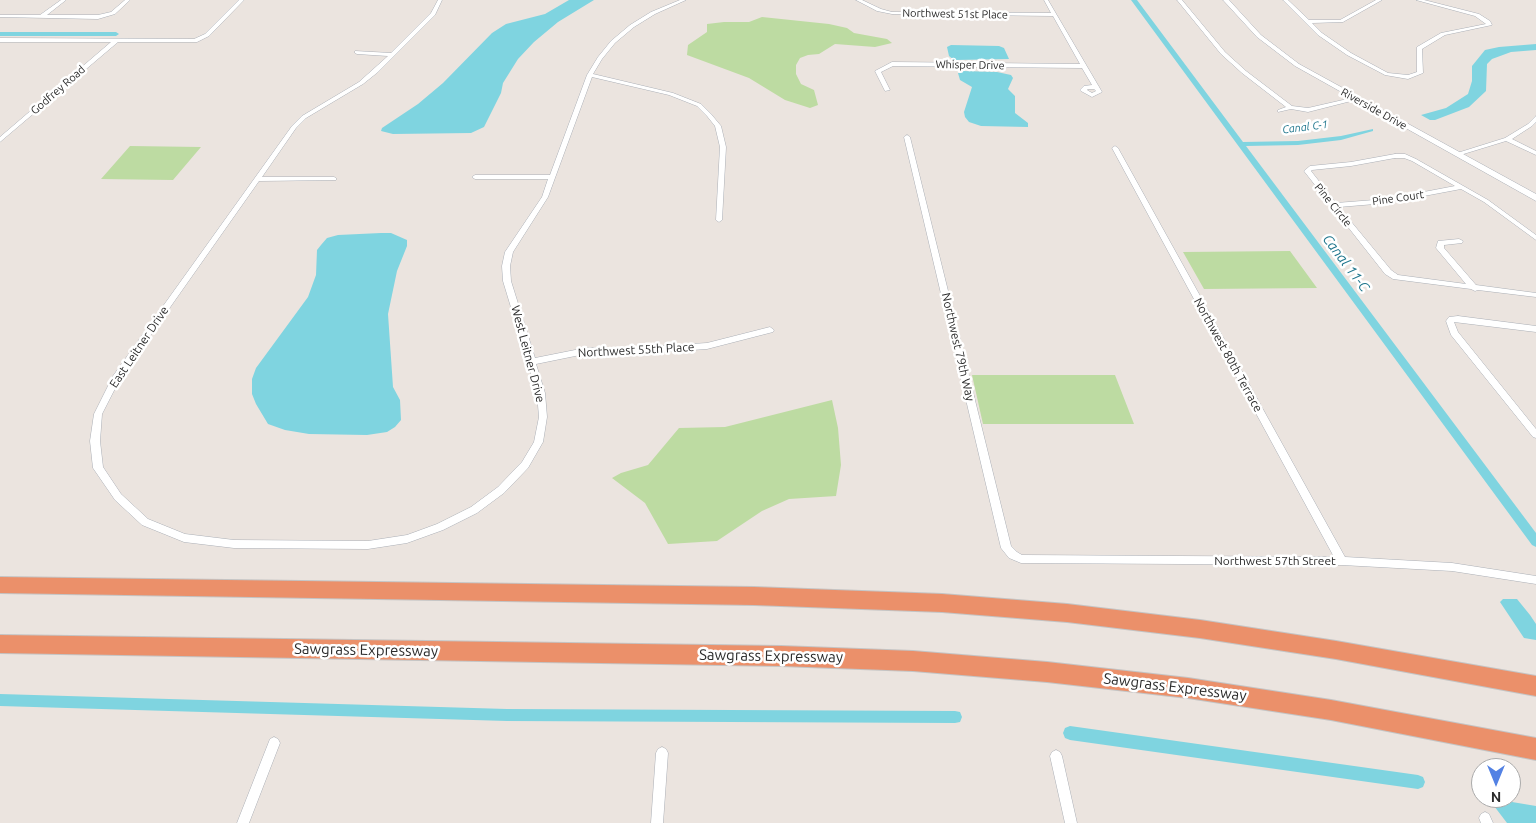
<!DOCTYPE html>
<html>
<head>
<meta charset="utf-8">
<style>
	body { margin:0 }
	#map { position:relative; width:1536px; height:823px; overflow:hidden; background:#ebe4df; font-family:Ubuntu,sans-serif }
	canvas { display:block }
	.north { position:absolute; left:1471px; top:758px; width:50px; height:50px; box-sizing:border-box; background:#fff; border:1px solid #aaa; border-radius:50%; rotate:180deg; font-size:14px; font-weight:700; line-height:20px; text-align:center; color:#2b2b2b }
	.north::after { content:''; display:block; margin:auto; width:18px; height:22px; background:#5382e4; clip-path:polygon(50% 0,100% 100%,50% 72%,0 100%) }
</style>
</head>
<body>
<div id="map">
<canvas width="1536" height="823"></canvas>
<div class="north">N</div>
</div>
<script>
const ctx = document.querySelector('canvas').getContext('2d');
ctx.lineJoin = 'round';
function paint(path, color) {
  ctx.fillStyle = color;
  ctx.fill(path, 'evenodd');
}
function toPath(rows) {
  const path = new Path2D();
  for (const r of rows) {
    path.moveTo(r[0], r[1]);
    for (let i = 2; i < r.length; i += 2) path.lineTo(r[i], r[i + 1]);
  }
  return path;
}
function trace(path, color, width, dash) {
  ctx.strokeStyle = color;
  ctx.lineWidth = width;
  ctx.lineCap = dash ? 'butt' : 'round';
  ctx.setLineDash(dash || []);
  ctx.stroke(path);
}
function drawText(font, color, halo, rows, align = 'center') {
  ctx.font = font + ' Ubuntu,sans-serif';
  ctx.lineWidth = 5;
  ctx.setLineDash([]);
  ctx.textBaseline = 'middle';
  ctx.strokeStyle = halo;
  ctx.fillStyle = color;
  for (const [text, x, y, turn = 0] of rows) {
    ctx.save();
    ctx.translate(x, y);
    ctx.rotate((+turn || 0) * Math.PI / 180);
    ctx.textAlign = isNaN(turn) ? turn : align;
    if (halo) ctx.strokeText(text, 0, 0);
    ctx.fillText(text, 0, 0);
    ctx.restore();
  }
}
const green = toPath([
	[762,17,829,24,847,28,854,33,887,39,892,43,875,47,835,44,819,54,808,55,800,58,796,65,796,74,801,84,814,90,818,105,810,108,785,100,749,78,687,55,688,45,707,32,707,24,724,22,749,22],
	[130,146,201,147,173,180,101,179],
	[1290,251,1317,288,1204,289,1183,252],
	[972,375,1115,375,1134,424,983,424],
	[832,400,838,428,841,465,836,496,789,499,762,511,717,541,668,544,645,503,612,478,621,473,648,465,679,428,725,427]
]);
const water = toPath([
	[569,0,594,0,558,22,534,42,518,59,503,83,501,93,484,127,471,133,393,134,381,131,382,128,418,104,443,83,492,33,506,24,545,14],
	[1536,44,1536,50,1511,52,1492,59,1487,64,1486,91,1469,107,1435,120,1430,120,1421,115,1446,108,1468,94,1472,81,1472,66,1485,50,1499,47],
	[951,45,999,46,1004,48,1009,59,954,60,949,56,947,47],
	[963,71,997,72,1011,75,1013,78,1008,89,1015,96,1015,113,1028,123,1028,127,981,126,969,122,965,117,964,112,972,87,960,80,958,73],
	[381,233,391,233,407,240,407,246,397,271,388,314,393,387,400,400,401,420,395,427,387,432,367,435,309,434,285,430,268,424,256,404,252,394,252,379,256,368,308,297,316,275,317,250,321,245,327,238,338,235],
	[1503,599,1517,599,1530,615,1536,624,1536,640,1524,638,1500,602],
	[1488,798,1536,806,1536,823,1507,823]
]);
const canal = toPath([
	[1131,0,1137,0,1243,142,1298,141,1341,136,1373,129,1373,131,1341,140,1298,145,1246,146,1536,533,1536,547,1532,545,1131,0],
	[0,32,116,32,119,34,116,36,0,36,0,32],
	[0,694,507,709,955,711,960,712,962,717,960,722,955,723,507,721,0,706,0,694],
	[1070,726,1418,775,1423,777,1425,782,1423,787,1418,789,1070,740,1065,738,1063,733,1065,728,1070,726]
]);
const minor = toPath([
	[61,0,66,0,47,15,98,15,111,12,125,0,130,0,115,14,98,19,0,17,0,15,40,15,61,0],
	[239,0,244,0,209,36,197,42,118,42,0,142,0,137,111,42,0,42,0,38,194,39,205,34,239,0],
	[438,0,442,0,435,15,378,72,363,84,306,118,296,128,262,177,334,177,336,178,336,180,259,181,121,377,102,414,100,441,103,467,121,494,148,519,185,534,234,540,368,541,407,535,437,524,471,507,498,487,522,462,534,442,539,417,537,393,503,281,502,266,505,252,542,197,548,179,475,179,472,177,475,175,550,175,587,75,598,57,611,41,630,25,651,12,680,0,686,0,655,14,634,27,615,43,602,59,593,74,673,93,701,104,711,114,721,126,726,147,722,220,719,222,716,220,720,147,715,126,707,116,697,106,669,95,592,77,548,197,513,252,510,266,511,281,535,358,585,348,630,348,707,343,770,327,774,330,773,332,707,349,630,354,585,354,536,364,545,393,547,417,543,442,528,468,504,493,477,513,443,530,407,543,368,549,234,548,184,542,142,525,115,500,93,468,90,441,94,414,113,376,292,126,302,116,359,82,388,56,357,54,355,53,355,51,391,53,431,13,438,0],
	[856,0,862,0,881,9,892,12,1051,13,1044,0,1048,0,1102,92,1092,97,1081,91,1080,90,1084,86,1092,85,1082,68,893,66,881,72,890,90,885,91,875,71,892,62,1080,64,1053,16,892,14,877,11,856,0],
	[1088,89,1094,89,1096,91,1092,93,1087,90,1088,89],
	[1177,0,1182,0,1225,52,1246,71,1292,106,1308,108,1356,97,1359,99,1308,112,1291,109,1278,112,1278,110,1286,107,1242,73,1221,54,1177,0],
	[1283,0,1288,0,1309,20,1340,20,1376,0,1382,0,1343,22,1312,23,1322,33,1351,53,1388,73,1408,75,1417,72,1417,47,1441,33,1486,24,1475,16,1416,0,1424,0,1479,14,1490,21,1492,25,1445,35,1422,49,1423,73,1408,79,1385,75,1347,55,1318,35,1283,0],
	[1536,116,1536,122,1532,126,1512,139,1536,151,1536,155,1506,141,1457,156,1454,154,1505,138,1528,124,1536,116],
	[907,135,910,137,1011,546,1017,552,1022,555,1334,557,1112,148,1115,146,1118,148,1345,557,1452,563,1536,576,1536,584,1452,571,1342,565,1021,563,1009,558,1001,548,904,137,907,135],
	[1395,154,1405,154,1416,159,1488,200,1536,235,1536,240,1484,202,1461,189,1387,203,1339,207,1391,270,1398,275,1466,284,1436,248,1438,241,1459,239,1463,241,1462,243,1444,245,1444,248,1476,285,1536,293,1536,297,1478,290,1475,291,1471,289,1393,279,1385,274,1304,171,1310,166,1351,162,1395,154],
	[1395,158,1404,158,1412,161,1455,186,1387,199,1336,203,1311,171,1312,170,1351,166,1395,158],
	[1458,316,1536,326,1536,332,1454,322,1458,332,1536,429,1536,438,1533,437,1451,335,1446,321,1449,317,1458,316],
	[274,737,278,739,280,743,249,823,237,823,270,739,274,737],
	[662,747,666,749,668,753,663,823,651,823,656,753,658,749,662,747],
	[1056,750,1060,752,1062,756,1077,823,1065,823,1050,756,1052,752,1056,750],
	[1485,812,1489,814,1493,823,1481,823,1479,818,1481,814,1485,812]
]);
const tertiary = toPath([
	[1223,0,1229,0,1261,35,1299,64,1536,194,1536,201,1295,66,1257,37,1223,0]
]);
const motorway = toPath([
	[0,577,754,587,942,594,1067,604,1200,620,1336,641,1536,676,1536,696,1336,659,1200,638,1067,622,942,612,754,605,0,593,0,577],
	[0,635,781,646,913,651,1047,662,1188,678,1331,700,1536,738,1536,760,1331,720,1188,698,1047,682,913,671,781,666,0,653,0,635]
]);
const farStreetnames = [
	["Northwest 51st Place",955,14,1],
	["Whisper Drive",970,65,1],
	["Godfrey Road",58,90,-41],
	["Riverside Drive",1374,109,29],
	["Pine Court",1398,198,-8],
	["Pine Circle",1333,205,51]
];
const farWaternames = [
	["Canal C-1",1305,127,-7]
];
const streetNames = [
	["East Leitner Drive",139,347,-56],
	["Northwest 79th Way",958,347,77],
	["Northwest 55th Place",636,350,-3],
	["West Leitner Drive",528,354,75],
	["Northwest 80th Terrace",1228,355,61],
	["Northwest 57th Street",1275,561]
];
const waterNames = [
	["Canal 11-C",1346,263,53]
];
const nearStreetnames = [
	["Sawgrass Expressway",366,650,1],
	["Sawgrass Expressway",771,656,1],
	["Sawgrass Expressway",1175,687,7]
];
paint(green, '#bddba2');
paint(water, '#7fd4e0');
paint(canal, '#7fd4e0');
trace(minor, '#abafb6', 1);
trace(tertiary, '#abafb6', 1);
trace(motorway, '#c4c4c4', 2);
paint(minor, '#fff');
paint(tertiary, '#fff');
paint(motorway, '#eb906a');
drawText('11px', '#2b2b2b', '#fff', farStreetnames);
drawText('italic 11px', '#1e758c', '#fff', farWaternames);
drawText('12px', '#2b2b2b', '#fff', streetNames);
drawText('italic 14px', '#1e758c', '#fff', waterNames);
drawText('15px', '#2b2b2b', '#fff', nearStreetnames);
</script>
</body>
</html>
